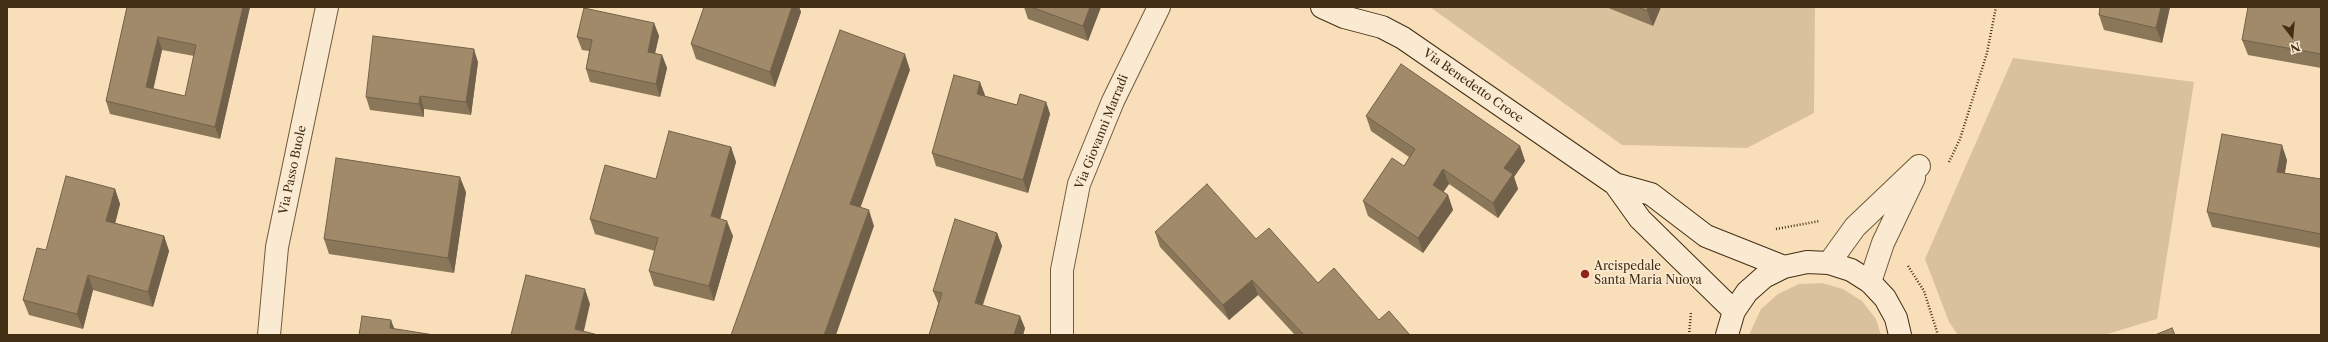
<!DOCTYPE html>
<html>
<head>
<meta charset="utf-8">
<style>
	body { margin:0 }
	#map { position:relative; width:2328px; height:342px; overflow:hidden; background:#f9dfb9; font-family:"Libre Caslon Text",serif }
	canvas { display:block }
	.frame { position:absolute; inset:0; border:8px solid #412e13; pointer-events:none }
	.north { position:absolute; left:2272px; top:16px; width:40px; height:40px; -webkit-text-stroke:3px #fbead2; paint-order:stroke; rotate:164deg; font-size:11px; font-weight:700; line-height:16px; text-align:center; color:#412e13 }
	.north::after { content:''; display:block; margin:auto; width:14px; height:18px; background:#412e13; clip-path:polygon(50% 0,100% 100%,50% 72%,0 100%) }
</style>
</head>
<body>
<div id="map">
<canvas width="2328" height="342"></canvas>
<div class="frame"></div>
<div class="north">N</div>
</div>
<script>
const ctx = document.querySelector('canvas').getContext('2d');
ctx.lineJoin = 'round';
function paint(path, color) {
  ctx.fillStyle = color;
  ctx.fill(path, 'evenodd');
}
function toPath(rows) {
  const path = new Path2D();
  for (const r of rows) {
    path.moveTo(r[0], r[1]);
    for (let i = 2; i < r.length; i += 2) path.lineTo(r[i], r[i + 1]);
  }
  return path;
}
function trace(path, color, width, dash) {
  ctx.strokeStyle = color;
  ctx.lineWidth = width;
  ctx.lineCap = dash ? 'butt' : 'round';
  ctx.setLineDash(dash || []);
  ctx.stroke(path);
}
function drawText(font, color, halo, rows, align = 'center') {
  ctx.font = font + ' "Libre Caslon Text",serif';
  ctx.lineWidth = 3;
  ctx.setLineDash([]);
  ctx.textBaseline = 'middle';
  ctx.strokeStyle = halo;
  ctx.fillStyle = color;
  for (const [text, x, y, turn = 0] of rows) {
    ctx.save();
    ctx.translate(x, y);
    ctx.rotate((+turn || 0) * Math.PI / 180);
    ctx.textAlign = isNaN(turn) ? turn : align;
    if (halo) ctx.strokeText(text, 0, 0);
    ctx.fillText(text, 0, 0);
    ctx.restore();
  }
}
const green = toPath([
	[1430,7,1815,7,1814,113,1747,148,1622,145],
	[2013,58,2194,82,2157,319,2104,335,1958,335,1949,322,1925,259],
	[1822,283,1843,289,1862,301,1876,319,1881,335,1749,335,1761,309,1778,294,1799,284]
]);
const path = toPath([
	[1949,162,1960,139,1987,53,1996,7],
	[1776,229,1820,221],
	[1908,266,1924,291,1938,335],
	[1689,335,1691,312]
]);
const street = toPath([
	[1829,263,1855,227,1919,166],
	[1870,282,1883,243,1914,178],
	[269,335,277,247,327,7],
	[1062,335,1062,270,1079,184,1113,101,1159,7]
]);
const secondary = toPath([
	[1322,7,1344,17,1382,27,1403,38,1615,184,1651,194,1706,236,1784,267],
	[1615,184,1640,219,1734,311],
	[1727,335,1734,311,1747,292,1764,277,1784,267,1807,262,1829,263,1851,270,1870,282,1885,298,1896,318,1900,335]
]);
const wall = toPath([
	[127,7,250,7,220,139,110,114,106,101],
	[162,50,194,56,185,96,153,89],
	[704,7,799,7,801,12,775,87,696,59,691,44],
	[1024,7,1101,7,1088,41,1028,19],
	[1606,7,1661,7,1653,26],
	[2100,7,2170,7,2162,43,2104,30,2099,15],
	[2321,7,2321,68,2248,55,2242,40],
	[654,23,659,36,655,54,662,55,667,68,660,97,590,82,586,69,589,51,582,50,577,37],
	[478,62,471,115,424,109,424,117,370,110,366,97],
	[985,95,984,96,1017,105,1046,102,1050,114,1028,193,936,166,932,153],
	[1366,116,1520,146,1525,161,1514,177,1518,189,1498,218,1449,184,1443,192,1448,195,1453,210,1423,253,1368,216,1363,201,1404,166,1409,157,1371,131],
	[731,147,736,162,720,219,733,236,714,301,654,286,649,271,655,251,595,234,590,219,656,179],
	[2287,160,2285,173,2321,179,2321,248,2212,227,2207,212],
	[115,189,120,204,115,223,164,236,169,251,153,307,93,290,83,329,29,315,23,300],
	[466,192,454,273,329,254,324,239],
	[1155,232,1256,239,1318,283,1379,320,1410,335,1295,335,1258,295,1229,320,1160,247],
	[997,233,1002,246,983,305,1025,328,1023,335,929,335,938,304,938,303,933,291]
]);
const shadedWall = toPath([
	[243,7,250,7,220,139,215,127],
	[792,7,799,7,801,12,775,87,770,72],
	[1090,7,1101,7,1088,41,1083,26],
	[1648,7,1661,7,1653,26,1647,11],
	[2161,7,2170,7,2162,43,2156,28],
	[654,23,659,36,652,65,648,52],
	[158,37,162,50,151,100,146,87],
	[474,49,478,62,471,115,466,102],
	[905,54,910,70,856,220,850,204],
	[662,55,667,68,660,97,656,84],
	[980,82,985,95,981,107,977,94],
	[420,96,424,109,424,117,419,104],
	[1046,102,1050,114,1028,193,1023,180],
	[2282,145,2287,160,2282,187,2277,172],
	[1520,146,1525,161,1514,177,1518,189,1498,218,1493,203,1504,168],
	[731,147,736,162,717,231,711,216],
	[1443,169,1449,184,1438,200,1433,185],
	[460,177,466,192,454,273,448,258],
	[115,189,120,204,112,236,106,221],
	[1448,195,1453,210,1423,253,1418,238],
	[869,210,874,226,836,335,824,335],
	[727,221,733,236,714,301,709,286],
	[997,233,1002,246,979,315,975,303],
	[164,236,169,251,153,307,148,292],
	[88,275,93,290,83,329,77,314],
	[1252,280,1258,295,1229,320,1223,305],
	[585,289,590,304,583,335,575,329],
	[1020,316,1025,328,1023,335,1014,335],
	[391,320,396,333,390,328]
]);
const building = toPath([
	[127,7,243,7,215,127,106,101,127,7],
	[158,37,196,45,185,96,146,87,158,37],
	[704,7,792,7,770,72,691,44,704,7],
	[1031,7,1090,7,1083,26,1031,7],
	[1638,7,1648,7,1647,11,1638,7],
	[2100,7,2161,7,2156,28,2099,15,2100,7],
	[2248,7,2321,7,2321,54,2242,40,2248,7],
	[584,8,654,23,648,52,662,55,656,84,586,69,592,40,577,37,584,8],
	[840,30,905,54,850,204,869,210,824,335,731,335,840,30],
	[373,36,474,49,466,102,420,96,419,104,366,97,373,36],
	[1401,64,1520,146,1504,168,1513,174,1493,203,1443,169,1433,185,1448,195,1418,238,1363,201,1392,158,1404,166,1415,149,1366,116,1401,64],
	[954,75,980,82,977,94,1017,105,1020,94,1046,102,1023,180,932,153,954,75],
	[669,131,731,147,711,216,727,221,709,286,649,271,658,238,590,219,605,165,656,179,669,131],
	[2222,134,2282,145,2277,172,2321,179,2321,234,2207,212,2222,134],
	[336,158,460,177,448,258,324,239,336,158],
	[66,176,115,189,106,221,164,236,148,292,88,275,77,314,23,300,37,248,46,250,66,176],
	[1207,184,1256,239,1269,228,1318,283,1334,268,1379,320,1389,311,1410,335,1304,335,1252,280,1223,305,1155,232,1207,184],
	[955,219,997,233,975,303,1020,316,1014,335,929,335,942,293,933,291,955,219],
	[526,275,585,289,575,329,598,335,511,335,526,275],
	[362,316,391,320,390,328,434,335,359,335,362,316],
	[2172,328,2175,335,2155,335,2172,328]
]);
const markers = [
	[1585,274,5,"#8f2418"]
];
const streetNames = [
	["Via Benedetto Croce",1473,86,35],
	["Via Giovanni Marradi",1102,132,-68],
	["Via Passo Buole",293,170,-78]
];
const poiNames = [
	["Arcispedale",1594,267],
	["Santa Maria Nuova",1594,281]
];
paint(green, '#dac19d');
trace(street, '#6f5a3c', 24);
trace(secondary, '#412e13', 24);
trace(path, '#412e13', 2.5, [1, 2]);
trace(street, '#fbead2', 22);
trace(secondary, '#fbead2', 22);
paint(wall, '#8a775a');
paint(shadedWall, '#71614a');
paint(building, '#a18a69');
trace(building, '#71614a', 1);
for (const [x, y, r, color] of markers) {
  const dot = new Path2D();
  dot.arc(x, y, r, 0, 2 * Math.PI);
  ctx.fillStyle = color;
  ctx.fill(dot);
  trace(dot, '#fbead2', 1.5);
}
drawText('12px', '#412e13', '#fbead2', streetNames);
drawText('12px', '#412e13', '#fbead2', poiNames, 'left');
</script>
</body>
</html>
